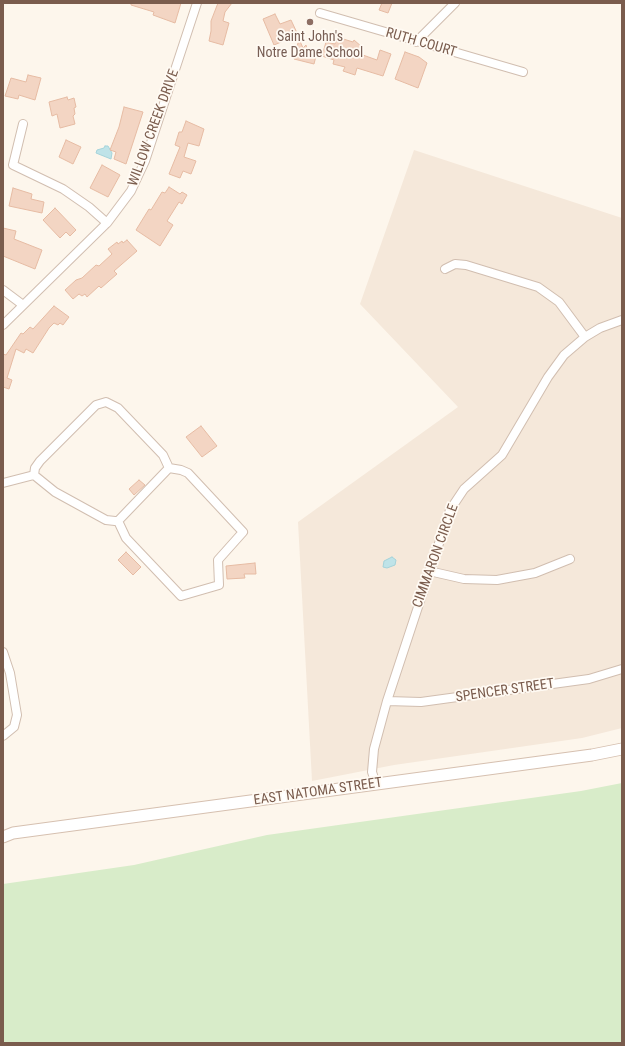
<!DOCTYPE html>
<html>
<head>
<meta charset="utf-8">
<style>
	body { margin:0 }
	#map { position:relative; width:625px; height:1046px; overflow:hidden; background:#fdf6ec; font-family:"Roboto Condensed",sans-serif }
	canvas { display:block }
	.frame { position:absolute; inset:0; border:4px solid #7a5c4d; pointer-events:none }
</style>
</head>
<body>
<div id="map">
<canvas width="625" height="1046"></canvas>
<div class="frame"></div>
</div>
<script>
const ctx = document.querySelector('canvas').getContext('2d');
ctx.lineJoin = 'round';
function paint(path, color) {
  ctx.fillStyle = color;
  ctx.fill(path, 'evenodd');
}
function toPath(rows) {
  const path = new Path2D();
  for (const r of rows) {
    path.moveTo(r[0], r[1]);
    for (let i = 2; i < r.length; i += 2) path.lineTo(r[i], r[i + 1]);
  }
  return path;
}
function trace(path, color, width, dash) {
  ctx.strokeStyle = color;
  ctx.lineWidth = width;
  ctx.lineCap = dash ? 'butt' : 'round';
  ctx.setLineDash(dash || []);
  ctx.stroke(path);
}
function drawText(font, color, halo, rows, align = 'center') {
  ctx.font = font + ' "Roboto Condensed",sans-serif';
  ctx.lineWidth = 3.5;
  ctx.setLineDash([]);
  ctx.textBaseline = 'middle';
  ctx.strokeStyle = halo;
  ctx.fillStyle = color;
  for (const [text, x, y, turn = 0] of rows) {
    ctx.save();
    ctx.translate(x, y);
    ctx.rotate((+turn || 0) * Math.PI / 180);
    ctx.textAlign = isNaN(turn) ? turn : align;
    if (halo) ctx.strokeText(text, 0, 0);
    ctx.fillText(text, 0, 0);
    ctx.restore();
  }
}
const residential = toPath([
	[414,150,622,218,622,728,582,738,394,765,312,781,298,522,458,407,360,304]
]);
const green = toPath([
	[622,783,622,1043,3,1043,3,884,134,865,267,835,581,791]
]);
const water = toPath([
	[105,146,108,146,112,153,111,159,96,153,97,150,104,148,105,146],
	[392,557,396,560,395,565,387,568,383,567,384,561,392,557]
]);
const building = toPath([
	[131,3,181,3,175,23,153,15,154,12,131,5,131,3],
	[218,3,232,3,225,12,223,21,229,23,223,45,209,41,211,31,211,21,218,3],
	[382,3,392,3,388,13,379,10,382,3],
	[275,14,280,24,291,20,298,35,274,45,263,19,275,14],
	[337,37,353,42,354,40,362,47,360,54,377,60,380,50,391,54,383,76,357,68,355,75,343,71,345,67,333,64,334,60,322,56,326,42,335,44,337,37],
	[299,39,303,48,306,45,307,49,316,56,314,64,294,59,299,39],
	[405,52,419,57,427,63,418,88,395,79,405,52],
	[28,75,41,78,35,100,19,95,18,99,5,96,11,78,26,82,28,75],
	[67,97,68,100,74,98,76,107,74,108,75,114,73,116,75,124,60,128,57,114,52,116,49,102,67,97],
	[124,107,143,112,126,164,114,159,116,152,110,150,119,127,124,107],
	[186,121,204,129,199,146,188,143,184,157,196,161,191,174,183,171,180,178,169,174,180,147,175,145,179,132,182,132,186,121],
	[66,140,81,147,73,164,59,157,66,140],
	[102,165,120,175,108,197,90,188,102,165],
	[169,187,180,194,182,192,187,195,182,204,179,202,167,221,173,225,160,246,136,230,149,209,151,210,162,192,165,193,169,187],
	[13,188,32,194,31,199,44,202,42,213,9,206,13,188],
	[55,208,76,230,70,236,66,232,60,238,43,220,55,208],
	[3,228,16,231,14,239,42,250,35,269,3,256,3,228],
	[127,240,137,251,114,271,117,274,101,288,99,286,87,297,85,294,82,296,79,294,73,299,65,290,76,280,82,278,96,265,99,266,112,254,108,249,117,242,118,244,122,241,123,243,127,240],
	[54,306,69,317,63,325,60,323,58,325,54,323,49,328,33,353,26,349,24,353,16,349,7,378,12,380,9,389,3,387,3,354,6,355,21,333,23,334,30,327,33,329,54,306],
	[201,426,217,446,202,457,186,437,201,426],
	[139,480,145,485,134,495,129,489,139,480],
	[126,552,141,567,133,575,118,560,126,552],
	[255,563,256,574,244,574,245,578,227,579,226,566,255,563]
]);
const street = toPath([
	[320,13,523,72],
	[416,42,455,3],
	[23,124,13,165,63,189,89,207,107,223],
	[445,269,455,264,466,265,538,287,559,302,585,337],
	[3,290,23,305],
	[3,325,107,223,131,191,145,161,197,3],
	[34,475,35,468,40,461,96,405,106,402,118,408,163,455,169,468],
	[3,483,34,475,55,492,106,520,115,521,118,521,169,468,181,470,188,473,243,532,218,560,219,585,181,596,126,538,118,521],
	[429,571,464,579,497,580,535,573,570,559],
	[3,652,10,673,17,715,14,727,3,736],
	[387,701,421,702,589,679,622,669],
	[376,784,372,772,374,749,387,701,450,510,464,489,502,455,548,377,564,355,585,337,600,328,622,320]
]);
const secondary = toPath([
	[3,837,13,833,592,755,622,749]
]);
const markers = [
	[310,22,4,"#8d6e63"]
];
const educationNames = [
	["Saint John's",310,37],
	["Notre Dame School",310,53]
];
const streetNames = [
	["RUTH COURT",421,43,16],
	["WILLOW CREEK DRIVE",154,128,-70],
	["CIMMARON CIRCLE",436,556,-70],
	["SPENCER STREET",505,691,-8],
	["EAST NATOMA STREET",318,792,-8]
];
paint(residential, '#f5e8da');
paint(green, '#d8ecc9');
paint(water, '#bfe3e8');
trace(water, '#a5d3da', 1);
paint(building, '#f3d5c3');
trace(building, '#e6bba3', 1);
trace(street, '#d1beb0', 10);
trace(secondary, '#d6c0b0', 13);
trace(street, '#fff', 8);
trace(secondary, '#fff', 11);
for (const [x, y, r, color] of markers) {
  const dot = new Path2D();
  dot.arc(x, y, r, 0, 2 * Math.PI);
  ctx.fillStyle = color;
  ctx.fill(dot);
  trace(dot, '#fffaf3', 1.5);
}
drawText('14px', '#785e54', '#fffaf3', educationNames);
drawText('14px', '#7a5c4d', '#fffaf3', streetNames);
</script>
</body>
</html>
